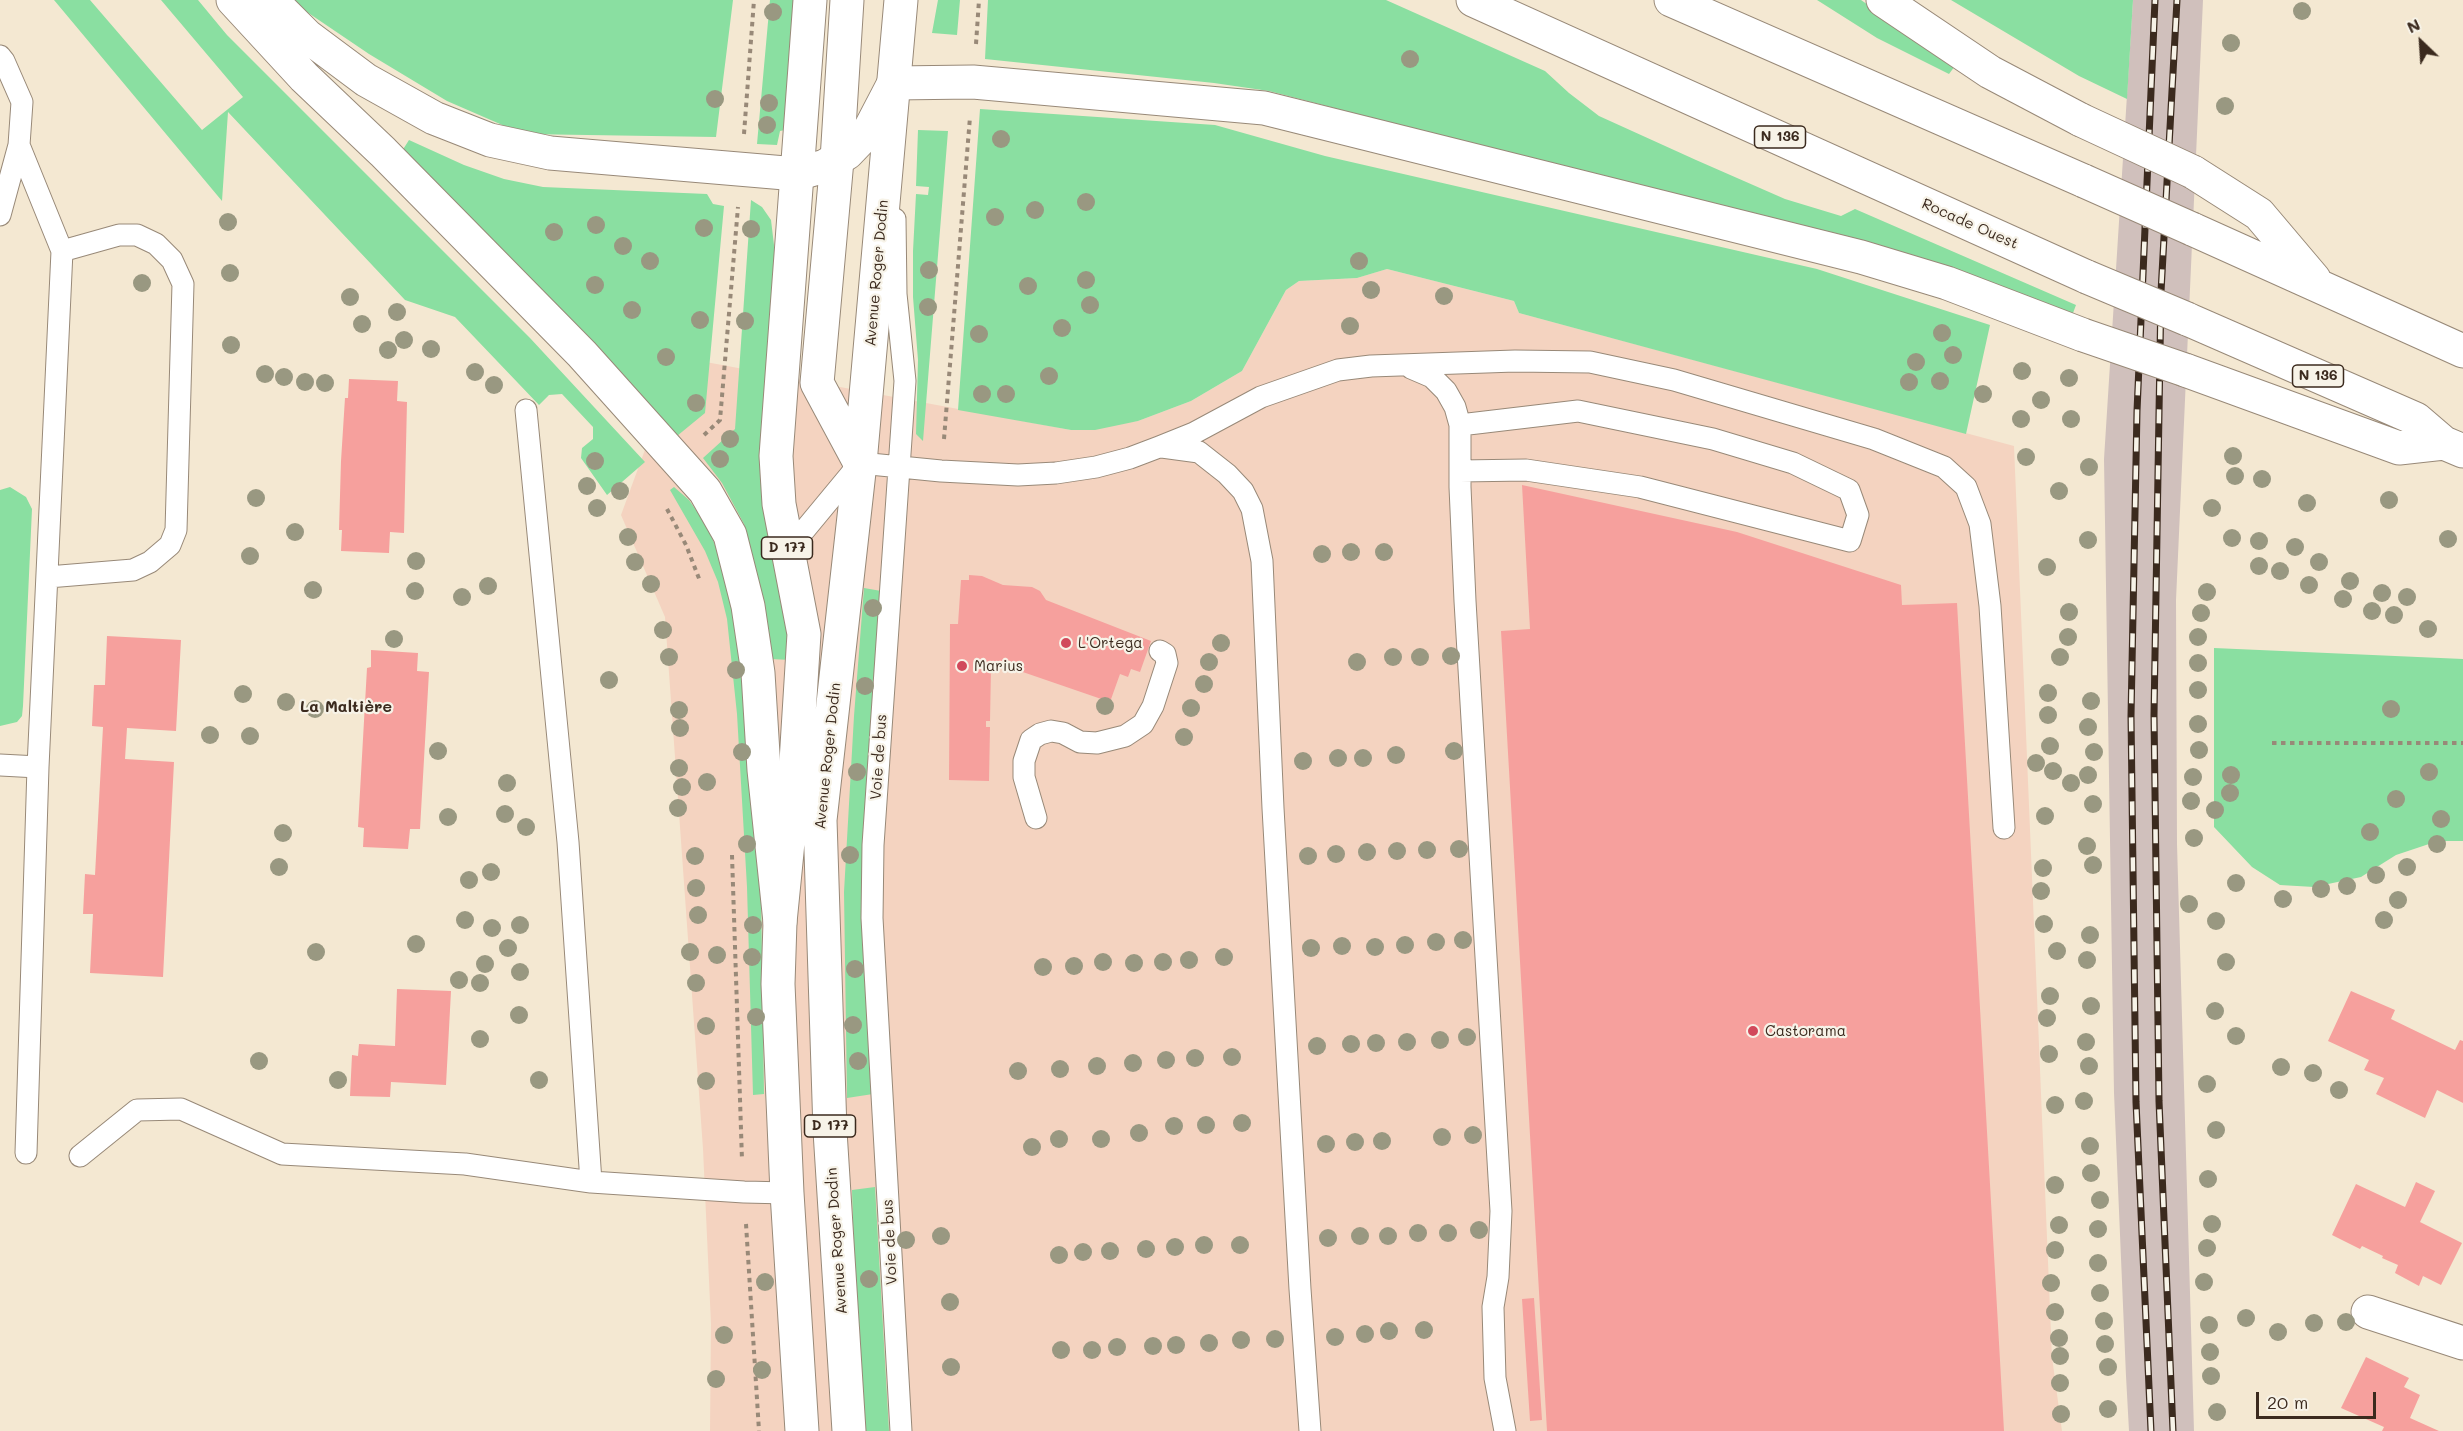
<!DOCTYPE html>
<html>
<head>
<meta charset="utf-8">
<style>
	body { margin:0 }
	#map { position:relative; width:2463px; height:1431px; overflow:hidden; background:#f4e8d2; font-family:Mali,sans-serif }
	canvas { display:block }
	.north { position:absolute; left:2391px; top:12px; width:60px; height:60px; -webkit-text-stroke:4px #f7f3e8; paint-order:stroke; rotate:335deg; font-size:16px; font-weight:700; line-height:24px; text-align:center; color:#3b2a1e }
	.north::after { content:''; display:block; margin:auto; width:21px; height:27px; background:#3b2a1e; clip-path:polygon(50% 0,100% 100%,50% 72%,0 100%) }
	.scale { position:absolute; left:2256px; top:1392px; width:120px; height:27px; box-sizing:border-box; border:3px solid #3b2a1e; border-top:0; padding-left:8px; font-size:18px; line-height:21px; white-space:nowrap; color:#3b2a1e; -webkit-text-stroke:4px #f7f3e8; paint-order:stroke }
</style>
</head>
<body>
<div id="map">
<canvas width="2463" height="1431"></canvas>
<div class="north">N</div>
<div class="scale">20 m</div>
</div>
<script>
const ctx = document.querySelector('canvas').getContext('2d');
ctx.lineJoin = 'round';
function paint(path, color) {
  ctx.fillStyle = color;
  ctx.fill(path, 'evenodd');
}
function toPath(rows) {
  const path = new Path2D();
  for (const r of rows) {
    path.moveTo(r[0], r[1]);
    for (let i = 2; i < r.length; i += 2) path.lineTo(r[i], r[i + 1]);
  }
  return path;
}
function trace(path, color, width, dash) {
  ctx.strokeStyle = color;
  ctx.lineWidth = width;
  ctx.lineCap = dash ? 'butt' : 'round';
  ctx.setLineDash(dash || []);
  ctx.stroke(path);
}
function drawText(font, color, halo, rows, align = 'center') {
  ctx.font = font + ' Mali,sans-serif';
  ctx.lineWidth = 4.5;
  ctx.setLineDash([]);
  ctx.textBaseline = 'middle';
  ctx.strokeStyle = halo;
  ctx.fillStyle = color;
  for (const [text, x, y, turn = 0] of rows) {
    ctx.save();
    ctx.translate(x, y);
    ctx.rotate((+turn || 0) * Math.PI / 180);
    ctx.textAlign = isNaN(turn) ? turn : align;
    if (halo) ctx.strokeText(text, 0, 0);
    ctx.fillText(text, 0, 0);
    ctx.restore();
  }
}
const built = toPath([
	[1387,269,1514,301,1519,313,2014,446,2052,1357,2062,1431,710,1431,711,1324,703,1149,665,617,621,515,679,357,1071,430,1138,421,1191,401,1242,371,1286,290,1299,281,1357,278]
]);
const industrial = toPath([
	[2133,0,2203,0,2176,600,2177,844,2194,1431,2129,1431,2126,1376,2114,1093,2104,459]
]);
const green = toPath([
	[54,0,90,0,202,130,243,97,161,0,198,0,227,35,530,338,645,462,607,495,581,458,582,448,593,439,593,427,562,394,549,395,539,405,455,317,405,300,228,112,222,201],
	[294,0,733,0,716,137,523,134,447,101,369,54,301,8],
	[770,0,800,0,790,129,780,131,777,145,757,144],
	[938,0,960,0,957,35,932,33],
	[988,0,1386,0,1545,71,1569,93,1599,116,1696,160,1785,199,1841,216,1855,209,2076,305,2073,313,1850,242,1269,91,1214,83,985,59],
	[1817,0,1861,0,1955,66,1949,74,1877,38],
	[1951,0,2133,0,2127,99,2079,76],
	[980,109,1215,125,1325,156,1817,269,1990,325,1966,434,1519,313,1514,301,1387,269,1357,278,1299,281,1286,290,1242,371,1191,401,1138,421,1095,430,1071,430,958,410],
	[918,130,948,131,923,441,916,434,918,360,913,297,913,251,916,194,928,195,929,187,916,186],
	[409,140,464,165,504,179,543,187,707,194,713,204,724,206,705,413,677,436,402,151],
	[751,200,762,207,771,220,774,245,784,594,790,660,771,659,756,573,744,524,722,483,703,458,735,429],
	[10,487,26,497,32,509,23,706,22,716,17,722,0,726,0,490],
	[674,487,689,500,709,529,722,564,735,607,748,693,761,890,764,1094,753,1095,747,887,737,714,727,619,718,582,705,551,670,490],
	[864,588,887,592,873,1094,847,1098,844,892,854,716],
	[2214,648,2463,659,2463,841,2438,841,2396,855,2361,877,2314,887,2280,885,2252,867,2214,827],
	[875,1187,889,1431,864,1431,855,1286,852,1190]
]);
const building = toPath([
	[349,379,398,381,397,401,407,402,404,533,390,532,389,553,341,551,342,530,339,530,341,461,345,398,348,398],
	[1522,485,1737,532,1901,585,1902,605,1957,603,2004,1431,1547,1431,1501,631,1530,629],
	[969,575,982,576,1003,585,1032,587,1040,591,1046,600,1151,641,1140,672,1131,669,1128,677,1120,674,1110,702,1014,669,991,667,990,721,986,721,986,727,990,727,989,781,949,780,950,624,958,624,961,580,969,580],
	[107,636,181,640,176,731,127,728,125,759,174,762,163,977,90,973,93,914,83,914,85,874,95,875,103,727,92,726,94,685,105,685],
	[371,650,418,653,417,671,429,672,420,829,410,829,408,849,363,847,364,828,358,827,367,668,371,667],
	[397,989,451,991,446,1085,391,1082,390,1097,350,1096,352,1055,358,1056,359,1044,395,1046],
	[2351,991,2395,1010,2391,1019,2455,1050,2460,1040,2463,1041,2463,1103,2437,1090,2425,1118,2376,1094,2384,1078,2364,1070,2369,1060,2328,1041],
	[2416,1182,2435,1191,2420,1222,2462,1243,2441,1285,2423,1276,2419,1286,2395,1273,2398,1265,2382,1258,2383,1256,2362,1246,2360,1249,2332,1235,2356,1184,2405,1207],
	[1534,1298,1542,1420,1530,1421,1522,1299],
	[2366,1357,2409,1378,2404,1387,2420,1395,2410,1418,2439,1431,2382,1431,2384,1427,2341,1408]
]);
const path = toPath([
	[976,44,979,0],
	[744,134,754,0],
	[704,435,720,420,738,207],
	[944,439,970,117],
	[667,509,686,545,700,581],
	[2272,743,2463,743],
	[732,855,742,1160],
	[746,1224,759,1431]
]);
const lane = toPath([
	[0,56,4,61,22,102,19,145,0,215],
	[19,145,62,251,38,767,26,1153],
	[895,219,896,294,905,381,873,845,872,918,901,1431],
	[1411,368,1432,377,1446,391,1455,407,1460,425,1460,487,1465,601,1501,1211,1498,1277,1493,1307,1495,1378,1505,1431],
	[526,410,568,842,591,1182],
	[1460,425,1578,411,1713,439,1793,463,1849,490,1858,515,1850,541,1640,487,1526,470,1460,471],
	[1162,447,1199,452,1227,474,1243,491,1252,509,1262,561,1273,808,1300,1289,1310,1431],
	[788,550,860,463,941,471,1018,475,1056,473,1096,467,1130,458,1159,447,1194,433,1261,397,1338,370,1371,366,1515,361,1590,362,1674,380,1874,439,1944,467,1966,487,1980,524,1990,606,2004,828],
	[48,577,133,570,150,562,170,545,176,530,183,284,172,260,156,244,137,235,119,235,62,251],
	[0,765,38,767],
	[1036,818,1024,777,1024,761,1031,740,1040,734,1051,731,1063,733,1080,742,1097,743,1125,736,1143,724,1153,706,1167,663,1165,654,1160,651],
	[80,1156,137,1110,181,1109,282,1154,465,1164,591,1182,744,1192,787,1193]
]);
const street = toPath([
	[2368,1312,2463,1343]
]);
const primary = toPath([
	[847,0,837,160,817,383,860,463],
	[802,1431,787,1193,778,984,780,922,796,762,804,634,779,504,776,456,810,0],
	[849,1431,830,1131,820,820,860,463,901,0]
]);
const highway = toPath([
	[233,0,304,77,383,152,582,354,705,491,730,535,748,606,758,673,764,770,780,922],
	[271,0,307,36,366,80,434,118,490,140,550,153,797,174,825,166,847,153,870,129,894,83,973,82,1264,108,1861,257,1947,283,2083,335],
	[1473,0,2087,277],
	[1671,0,2084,181],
	[1883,0,1990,72,2081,120],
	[2193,172,2259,214,2314,279],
	[2192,229,2463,351],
	[2187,319,2416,419,2444,443,2463,451],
	[2185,370,2399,448,2444,443]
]);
const rail = toPath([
	[2151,1431,2136,1102,2131,716,2137,411,2155,0],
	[2173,1431,2159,1101,2154,715,2161,292,2177,0]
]);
const highwayBridge = toPath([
	[2081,120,2193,172],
	[2084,181,2192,229],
	[2087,277,2187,319],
	[2083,335,2185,370]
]);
const trees = [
	[2302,11],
	[773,12],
	[2231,43],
	[1410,59],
	[715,99],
	[769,103],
	[2225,106],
	[767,125],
	[1001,139],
	[1086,202],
	[1035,210],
	[995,217],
	[228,222],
	[596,225],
	[704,228],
	[751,229],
	[554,232],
	[623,246],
	[650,261],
	[1359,261],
	[929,270],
	[230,273],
	[1086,280],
	[142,283],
	[595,285],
	[1028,286],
	[1371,290],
	[1444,296],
	[350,297],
	[1090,305],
	[928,307],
	[632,310],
	[397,312],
	[700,320],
	[745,321],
	[362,324],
	[1350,326],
	[1062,328],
	[1942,333],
	[979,334],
	[404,340],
	[231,345],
	[431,349],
	[388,350],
	[1953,355],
	[666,357],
	[1916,362],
	[2022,371],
	[475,372],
	[265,374],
	[1049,376],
	[284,377],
	[2069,378],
	[1940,381],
	[305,382],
	[1909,382],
	[325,383],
	[494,385],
	[982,394],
	[1006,394],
	[1983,394],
	[2041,400],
	[696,403],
	[2021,419],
	[2071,419],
	[730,439],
	[2233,456],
	[2026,457],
	[720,459],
	[595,461],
	[2089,467],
	[2235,476],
	[2262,479],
	[587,486],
	[620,491],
	[2059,491],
	[256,498],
	[2389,500],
	[2307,503],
	[597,508],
	[2212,508],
	[295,532],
	[628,537],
	[2232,538],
	[2448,539],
	[2088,540],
	[2259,541],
	[2295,547],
	[1351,552],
	[1384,552],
	[1322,554],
	[250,556],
	[416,561],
	[635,562],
	[2319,562],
	[2259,566],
	[2047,567],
	[2280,571],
	[2350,581],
	[651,584],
	[2309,585],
	[488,586],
	[313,590],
	[415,591],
	[2207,592],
	[2382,593],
	[462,597],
	[2407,597],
	[2343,599],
	[873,608],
	[2372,611],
	[2069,612],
	[2201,613],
	[2394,615],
	[2428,629],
	[663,630],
	[2068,637],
	[2198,637],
	[394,639],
	[1221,643],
	[1451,656],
	[669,657],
	[1393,657],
	[1420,657],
	[2060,657],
	[1209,662],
	[1357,662],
	[2198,663],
	[736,670],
	[609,680],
	[1204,684],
	[865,686],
	[2198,690],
	[2048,693],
	[243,694],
	[2091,701],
	[286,702],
	[1105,706],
	[1191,708],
	[315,709],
	[2391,709],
	[679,710],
	[2048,715],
	[2198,724],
	[2088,727],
	[680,728],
	[210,735],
	[250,736],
	[1184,737],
	[2050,746],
	[2199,750],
	[438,751],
	[1454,751],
	[742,752],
	[2094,752],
	[1396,755],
	[1338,758],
	[1363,758],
	[1303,761],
	[2036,763],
	[679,768],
	[2053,771],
	[857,772],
	[2429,772],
	[2088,775],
	[2231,775],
	[2193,777],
	[707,782],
	[507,783],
	[2071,783],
	[682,787],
	[2230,793],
	[2396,799],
	[2191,801],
	[2093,804],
	[678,808],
	[2215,810],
	[505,814],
	[2045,816],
	[448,817],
	[2441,819],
	[526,827],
	[2370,832],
	[283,833],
	[2194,838],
	[747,844],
	[2437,844],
	[2087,846],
	[1459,849],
	[1427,850],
	[1397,851],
	[1367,852],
	[1336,854],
	[850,855],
	[695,856],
	[1308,856],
	[2093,865],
	[279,867],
	[2407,867],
	[2043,868],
	[491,872],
	[2376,875],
	[469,880],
	[2236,883],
	[2347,886],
	[696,888],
	[2321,889],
	[2041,891],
	[2283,899],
	[2398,900],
	[2189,904],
	[698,915],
	[465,920],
	[2384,920],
	[2216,921],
	[2044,924],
	[520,925],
	[753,925],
	[492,928],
	[2090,935],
	[1463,940],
	[1436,942],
	[416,944],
	[1405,945],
	[1342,946],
	[1375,947],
	[508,948],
	[1311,948],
	[2057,951],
	[316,952],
	[690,952],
	[717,955],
	[752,957],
	[1224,957],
	[1189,960],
	[2087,960],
	[1103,962],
	[1163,962],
	[2226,962],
	[1134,963],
	[485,964],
	[1074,966],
	[1043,967],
	[855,969],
	[520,972],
	[459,980],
	[480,983],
	[696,983],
	[2050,996],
	[2091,1006],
	[2215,1011],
	[519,1015],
	[756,1017],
	[2047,1018],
	[853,1025],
	[706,1026],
	[2236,1036],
	[1467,1037],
	[480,1039],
	[1440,1040],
	[1407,1042],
	[2086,1042],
	[1376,1043],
	[1351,1044],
	[1317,1046],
	[2049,1054],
	[1232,1057],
	[1195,1058],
	[1166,1060],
	[259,1061],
	[858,1061],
	[1133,1063],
	[1097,1066],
	[2089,1066],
	[2281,1067],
	[1060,1069],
	[1018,1071],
	[2313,1073],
	[338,1080],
	[539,1080],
	[706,1081],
	[2207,1084],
	[2339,1090],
	[2084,1101],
	[2055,1105],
	[1242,1123],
	[1206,1125],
	[1174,1126],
	[2216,1130],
	[1139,1133],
	[1473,1135],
	[1442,1137],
	[1059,1139],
	[1101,1139],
	[1382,1141],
	[1355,1142],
	[1326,1144],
	[2090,1146],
	[1032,1147],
	[2091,1173],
	[2208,1179],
	[2055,1185],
	[2100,1200],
	[2212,1224],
	[2059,1225],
	[2098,1229],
	[1479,1230],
	[1418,1233],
	[1448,1233],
	[941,1236],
	[1360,1236],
	[1388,1236],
	[1328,1238],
	[906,1240],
	[1204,1245],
	[1240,1245],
	[1175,1247],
	[2207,1248],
	[1146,1249],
	[2055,1250],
	[1110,1251],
	[1083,1252],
	[1059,1255],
	[2098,1263],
	[869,1279],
	[765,1282],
	[2204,1282],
	[2051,1283],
	[2100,1293],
	[950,1302],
	[2055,1312],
	[2246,1318],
	[2104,1321],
	[2346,1322],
	[2314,1323],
	[2209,1325],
	[1424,1330],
	[1389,1331],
	[2278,1332],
	[1365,1334],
	[724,1335],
	[1335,1337],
	[2059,1338],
	[1275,1339],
	[1241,1340],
	[1209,1343],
	[2105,1344],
	[1176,1345],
	[1153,1346],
	[1117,1347],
	[1061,1350],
	[1092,1350],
	[2210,1352],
	[2060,1356],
	[951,1367],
	[2108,1367],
	[762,1370],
	[2211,1376],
	[716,1379],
	[2060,1383],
	[2108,1409],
	[2217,1412],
	[2061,1414]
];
const markers = [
	[1066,643,6,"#d1495b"],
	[962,666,6,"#d1495b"],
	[1753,1031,6,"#d1495b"]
];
const shields = [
	[1780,137,51],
	[2318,376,51],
	[787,548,51],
	[830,1126,51]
];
const shieldNames = [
	["N 136",1780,137],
	["N 136",2318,376],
	["D 177",787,548],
	["D 177",830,1126]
];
const streetNames = [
	["Rocade Ouest",1970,224,24],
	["Avenue Roger Dodin",877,273,-85],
	["Avenue Roger Dodin",828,756,-84],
	["Voie de bus",879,757,-86],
	["Avenue Roger Dodin",837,1241,-94],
	["Voie de bus",890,1242,-93]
];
const poiNames = [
	["L'Ortega",1078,643],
	["Marius",974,666],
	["Castorama",1765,1031]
];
const neighbourhoodNames = [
	["La Maltière",346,707]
];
paint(built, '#f4d3c0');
paint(industrial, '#d0c0bc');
paint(green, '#8adfa1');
paint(building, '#f6a09d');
trace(lane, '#988978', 23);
trace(street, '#988978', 35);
trace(primary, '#988978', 35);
trace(highway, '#988978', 35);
trace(path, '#988978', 4, [4.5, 4.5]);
trace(lane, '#fff', 21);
trace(street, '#fff', 33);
trace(primary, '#fff', 33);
trace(highway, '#fff', 33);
trace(rail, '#3b2a1e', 7);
trace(rail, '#f7f3e8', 4.5, [14]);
trace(highwayBridge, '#988978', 35, []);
trace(highwayBridge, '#fff', 33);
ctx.fillStyle = '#999881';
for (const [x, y] of trees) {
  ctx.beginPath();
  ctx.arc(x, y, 9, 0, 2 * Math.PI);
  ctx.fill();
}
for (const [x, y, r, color] of markers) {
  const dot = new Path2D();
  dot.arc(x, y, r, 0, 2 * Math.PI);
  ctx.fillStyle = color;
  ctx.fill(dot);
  trace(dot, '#f7f3e8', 2);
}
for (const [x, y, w] of shields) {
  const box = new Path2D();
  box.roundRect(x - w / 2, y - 11, w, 22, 4.5);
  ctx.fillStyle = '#f7f3e8';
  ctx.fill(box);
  trace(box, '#3b2a1e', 1.5);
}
drawText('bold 14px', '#3b2a1e', null, shieldNames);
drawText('15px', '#3b2a1e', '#f7f3e8', streetNames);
drawText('15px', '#3b2a1e', '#f7f3e8', poiNames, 'left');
drawText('bold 16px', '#3b2a1e', '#f7f3e8', neighbourhoodNames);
</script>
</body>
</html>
